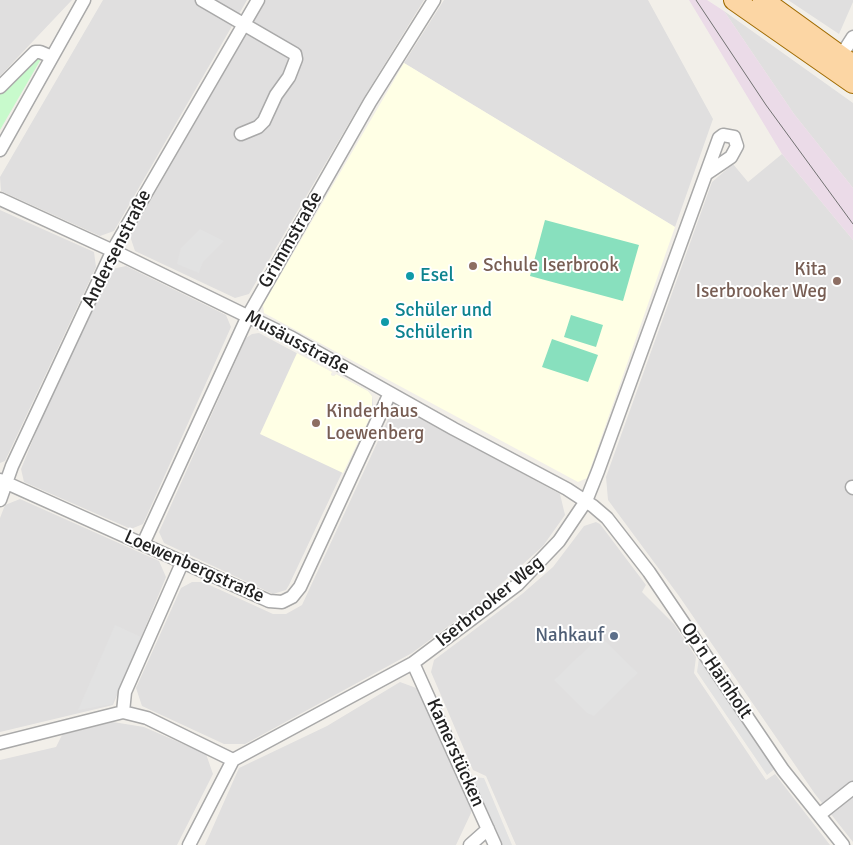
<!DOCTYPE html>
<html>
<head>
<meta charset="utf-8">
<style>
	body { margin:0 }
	canvas { display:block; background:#f2efe9 }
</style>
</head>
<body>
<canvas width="853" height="845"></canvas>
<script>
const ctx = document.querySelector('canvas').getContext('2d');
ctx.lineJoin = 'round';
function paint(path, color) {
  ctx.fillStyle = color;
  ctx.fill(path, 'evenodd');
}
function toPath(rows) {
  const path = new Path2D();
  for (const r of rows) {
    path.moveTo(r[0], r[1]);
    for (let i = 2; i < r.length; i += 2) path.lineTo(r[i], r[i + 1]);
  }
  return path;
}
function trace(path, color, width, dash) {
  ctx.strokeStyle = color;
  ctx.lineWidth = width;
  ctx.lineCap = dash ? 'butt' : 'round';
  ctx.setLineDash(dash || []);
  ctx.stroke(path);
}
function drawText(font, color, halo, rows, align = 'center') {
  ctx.font = font + ' Signika,sans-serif';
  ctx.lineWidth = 4;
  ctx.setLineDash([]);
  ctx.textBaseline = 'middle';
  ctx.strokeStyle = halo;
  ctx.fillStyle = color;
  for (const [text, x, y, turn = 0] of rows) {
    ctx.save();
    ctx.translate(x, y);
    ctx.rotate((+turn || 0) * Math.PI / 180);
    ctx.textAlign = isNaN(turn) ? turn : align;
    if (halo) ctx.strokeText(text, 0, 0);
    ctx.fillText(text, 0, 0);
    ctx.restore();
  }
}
const residential = toPath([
	[0,0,72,0,0,76],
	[103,0,247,0,114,231,100,236,1,191,0,177],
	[266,0,424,0,363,99,249,294,235,298,135,251,130,236],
	[444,0,648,0,713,119,675,227,404,63],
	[788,0,853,0,853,2,839,34],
	[724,11,853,103,853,188,794,114],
	[782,154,853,240,853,842,815,794,679,596,608,500,606,477,712,182,733,164,748,182],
	[0,210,94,252,96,267,5,461,0,463],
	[126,266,226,315,231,327,143,524,131,529,24,482,21,469,43,415,112,269],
	[259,333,332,372,331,375,334,376,336,374,368,391,372,396,373,407,289,585,286,590,273,594,164,543,159,532,246,338,252,334],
	[405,410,560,494,565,515,543,546,481,602,412,653,245,744,224,744,142,706,136,688,181,588,192,582,203,582,273,614,286,614,302,605,390,415],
	[20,499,159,561,166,577,113,705,0,732,0,518,5,505],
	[596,522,600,524,646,585,642,592,674,624,696,657,694,673,766,780,775,774,830,845,516,845,486,776,473,770,431,672,434,660,522,594,553,567,584,526],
	[400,682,419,689,472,807,471,813,456,845,205,845,239,768,327,726],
	[113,722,144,727,206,754,213,774,177,845,0,845,0,760,56,747,62,735]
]);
const industrial = toPath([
	[689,0,707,0,724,11,794,114,853,188,853,240,782,154]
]);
const education = toPath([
	[404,63,675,227,587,478,578,482,264,313,263,305],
	[297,353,332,372,331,375,334,376,336,374,368,391,372,396,372,413,343,473,260,434]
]);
const park = toPath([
	[36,58,41,59,0,130,0,94]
]);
const pitch = toPath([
	[545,220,639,245,623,301,530,276],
	[571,315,603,325,596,347,564,337],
	[552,339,598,355,588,382,542,367]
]);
const parking = toPath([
	[200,229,224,241,203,262,199,273,177,264,181,248],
	[115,625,141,637,112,704,78,710],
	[600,636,638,673,594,716,587,713,554,680],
	[699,658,776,768,767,775,697,672],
	[472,777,484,778,512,845,502,845]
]);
const minor = toPath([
	[202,0,295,54,296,59,289,77,276,95,264,121,258,127,241,134],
	[837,62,853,37],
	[0,87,35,52,40,52,52,57],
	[0,150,84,0],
	[0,199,122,255,292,338,454,429,567,489,593,506,607,518,649,572,783,770,843,845],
	[0,480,269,601,282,602,292,597,300,587,390,393],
	[852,487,853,488],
	[0,500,12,466,113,250,258,0],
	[143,544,248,316,370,102,434,0],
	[413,663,495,845],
	[123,712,125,692,182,563],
	[0,743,123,712,147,718,233,760],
	[819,815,853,788],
	[189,845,233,760,413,663,517,585,559,541,586,501,598,471,719,138,723,135,734,137,737,146,731,157,706,174],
	[470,845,488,829]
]);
const primary = toPath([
	[734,0,853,83],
	[763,0,853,65]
]);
const tram = toPath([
	[696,0,766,105,853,224]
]);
const markers = [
	[473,266,5,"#8d6e63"],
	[410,276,5,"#0f9aa8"],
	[837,281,5,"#8d6e63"],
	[385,322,5,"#0f9aa8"],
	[316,423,5,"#8d6e63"],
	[614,636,5,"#5c6f8a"]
];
const streetNames = [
	["Grimmstraße",291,240,-60],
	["Andersenstraße",117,249,-63],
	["Musäusstraße",297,343,28],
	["Loewenbergstraße",194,567,24],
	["Iserbrooker Weg",490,602,-39],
	["Op'n Hainholt",716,671,56],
	["Kamerstücken",455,753,66]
];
const educationNames = [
	["Schule Iserbrook",483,266],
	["Kita",827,270,"right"],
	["Iserbrooker Weg",827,292,"right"],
	["Kinderhaus",326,412],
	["Loewenberg",326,434]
];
const cultureNames = [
	["Esel",420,276],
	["Schüler und",395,311],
	["Schülerin",395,333]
];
const serviceNames = [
	["Nahkauf",604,636]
];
paint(residential, '#e0dfdf');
paint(industrial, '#ebdbe8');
paint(education, '#ffffe5');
paint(park, '#c8facc');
paint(pitch, '#88e0be');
paint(parking, '#e2e2e2');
trace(minor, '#a9a9a9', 15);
trace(primary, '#a06b00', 22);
trace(minor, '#fff', 12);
trace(primary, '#fcd6a4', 20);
trace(tram, '#707070', 1);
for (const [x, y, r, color] of markers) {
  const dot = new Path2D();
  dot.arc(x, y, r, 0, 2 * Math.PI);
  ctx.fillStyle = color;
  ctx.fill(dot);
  trace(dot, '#fff', 2);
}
drawText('19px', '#222', '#fff', streetNames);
drawText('19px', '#785e54', '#fff', educationNames, 'left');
drawText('19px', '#0d838f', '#fff', cultureNames, 'left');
drawText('19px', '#4e5e75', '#fff', serviceNames, 'right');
</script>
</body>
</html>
